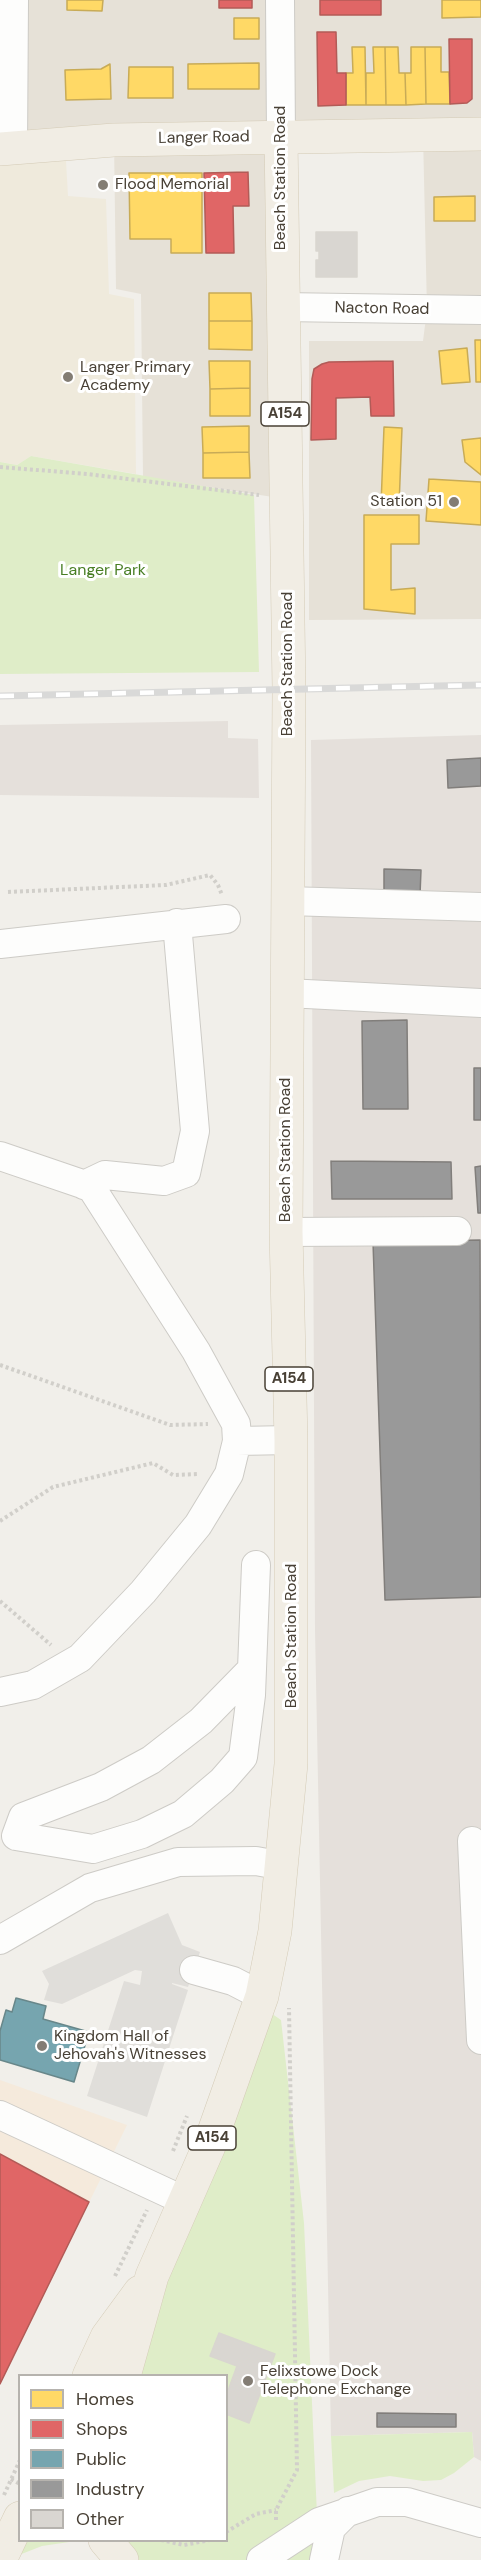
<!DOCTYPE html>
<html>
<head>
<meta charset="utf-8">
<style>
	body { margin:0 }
	#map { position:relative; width:481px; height:2560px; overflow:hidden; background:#f1efea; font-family:"DM Sans",sans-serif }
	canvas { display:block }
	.legend { position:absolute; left:18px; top:2374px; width:210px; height:168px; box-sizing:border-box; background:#fff; border:2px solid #b6b3ae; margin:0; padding:8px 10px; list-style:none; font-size:18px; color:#484035 }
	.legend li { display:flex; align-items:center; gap:12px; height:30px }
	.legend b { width:30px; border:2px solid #b6b3ae }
</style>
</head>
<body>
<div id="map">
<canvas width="481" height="2560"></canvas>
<ul class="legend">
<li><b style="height:16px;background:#ffd966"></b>Homes</li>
<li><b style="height:16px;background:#e06666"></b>Shops</li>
<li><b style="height:16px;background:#76a5af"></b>Public</li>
<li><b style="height:16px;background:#999"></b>Industry</li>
<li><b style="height:16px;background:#d9d6d1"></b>Other</li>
</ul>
</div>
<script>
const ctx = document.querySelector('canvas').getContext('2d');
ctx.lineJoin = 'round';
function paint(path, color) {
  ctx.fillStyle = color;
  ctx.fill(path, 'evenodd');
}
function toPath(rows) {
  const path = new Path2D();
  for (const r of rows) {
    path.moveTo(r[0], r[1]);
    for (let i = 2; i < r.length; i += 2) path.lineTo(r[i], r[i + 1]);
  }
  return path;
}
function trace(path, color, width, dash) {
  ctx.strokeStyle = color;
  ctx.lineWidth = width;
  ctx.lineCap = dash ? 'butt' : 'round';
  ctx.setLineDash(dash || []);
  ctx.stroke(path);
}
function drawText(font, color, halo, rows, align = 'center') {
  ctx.font = font + ' "DM Sans",sans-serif';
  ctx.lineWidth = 6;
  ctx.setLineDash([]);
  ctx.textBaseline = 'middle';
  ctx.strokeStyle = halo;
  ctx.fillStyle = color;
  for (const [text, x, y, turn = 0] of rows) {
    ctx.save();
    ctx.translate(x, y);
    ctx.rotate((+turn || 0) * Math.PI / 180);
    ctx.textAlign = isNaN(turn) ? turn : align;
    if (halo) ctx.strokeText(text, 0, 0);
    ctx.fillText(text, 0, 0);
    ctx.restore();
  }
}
const residential = toPath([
	[14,0,481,0,481,619,309,620,309,341,423,341,427,310,423,135,281,137,286,499,143,477,141,294,116,289,114,140,13,149]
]);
const commercial = toPath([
	[0,2080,127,2125,0,2384]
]);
const industrial = toPath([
	[228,721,228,738,258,739,259,798,0,795,0,725],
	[481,735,481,2461,474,2457,472,2432,331,2436,315,1630,311,740]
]);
const education = toPath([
	[66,161,68,196,106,199,109,294,134,299,136,474,31,456,17,465,0,462,0,163]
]);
const green = toPath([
	[31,456,254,495,259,672,0,674,0,462,17,465],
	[259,2005,281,2020,304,2223,319,2560,122,2560,105,2541,226,2540,226,2376,124,2375],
	[472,2432,474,2457,454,2473,441,2480,423,2481,390,2476,359,2481,334,2493,331,2436],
	[20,2541,76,2541,42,2546,19,2555]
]);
const parking = toPath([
	[168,1913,182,1945,200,1952,188,1987,172,1983,172,1984,188,1990,147,2117,87,2096,124,1981,140,1985,142,1971,135,1970,62,2004,44,2000,49,1984,42,1971]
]);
const homes = toPath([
	[67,0,103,0,102,11,67,10,67,0],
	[442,0,481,0,481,17,442,18,442,0],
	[234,18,259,18,259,39,234,39,234,18],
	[352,47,365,47,366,105,346,105,346,73,353,73,352,47],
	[373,47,385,47,386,105,366,105,366,73,374,73,373,47],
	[385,47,398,47,399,73,405,73,406,105,386,105,385,47],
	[411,47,425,47,426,104,406,105,405,73,411,73,411,47],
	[425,47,441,47,441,72,449,72,450,104,426,104,425,47],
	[259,63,259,89,188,89,188,64,259,63],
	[110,64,111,99,66,100,65,70,101,69,110,64],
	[129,67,173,67,173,98,128,98,129,67],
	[129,173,202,173,202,253,171,253,171,239,130,239,129,173],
	[475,196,475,221,434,221,434,197,475,196],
	[209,293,251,293,252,321,209,321,209,293],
	[209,321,252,321,252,350,209,349,209,321],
	[475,340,481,340,481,382,476,382,475,340],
	[467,348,470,382,442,384,439,351,467,348],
	[209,361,250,361,250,388,210,389,209,361],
	[250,388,250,416,210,416,210,389,250,388],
	[249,426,249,452,203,453,202,427,249,426],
	[384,427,402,428,399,506,381,505,384,427],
	[481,438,481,475,465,462,462,440,481,438],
	[249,452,250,478,203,478,203,453,249,452],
	[429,479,481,482,481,525,426,521,429,479],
	[364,515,419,515,419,544,391,544,391,590,415,588,415,614,364,609,364,515]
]);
const shops = toPath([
	[219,0,252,0,252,8,219,8,219,0],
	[320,0,381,0,381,15,320,15,320,0],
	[317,32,336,32,337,73,346,73,346,105,318,106,317,32],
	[449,39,472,39,472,99,467,103,450,104,449,39],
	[248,172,249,206,233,206,234,253,206,253,204,173,248,172],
	[393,361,394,416,371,416,370,397,336,398,336,439,311,440,312,379,314,369,322,364,329,362,393,361],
	[0,2154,89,2202,0,2384,0,2154]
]);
const public = toPath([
	[16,1998,46,2006,43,2019,89,2032,74,2082,0,2060,0,2031,6,2010,12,2012,16,1998]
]);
const industry = toPath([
	[481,758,481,786,448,788,447,760,481,758],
	[384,869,421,870,420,895,384,894,384,869],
	[407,1020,408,1109,363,1109,362,1021,407,1020],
	[474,1068,481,1068,481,1120,474,1120,474,1068],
	[331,1161,451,1162,452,1199,332,1199,331,1161],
	[481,1166,481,1213,478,1213,475,1167,481,1166],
	[480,1240,481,1597,385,1600,373,1242,480,1240],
	[377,2413,456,2414,456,2427,377,2427,377,2413]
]);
const building = toPath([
	[316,232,357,232,357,277,316,277,316,260,319,260,319,251,316,251,316,232],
	[219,2333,275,2354,249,2423,226,2414,226,2396,237,2366,210,2356,219,2333]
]);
const path = toPath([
	[0,467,87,474,259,495],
	[8,892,166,885,210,875,218,885,222,895],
	[0,1365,170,1425,208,1424],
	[0,1521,53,1487,153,1463,173,1475,198,1474],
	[0,1601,51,1645],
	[173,2151,187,2116],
	[115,2276,147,2210],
	[11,2479,20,2484],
	[4,2495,20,2460],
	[276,2520,276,2510,297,2470,289,2008],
	[226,2532,256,2514,276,2510],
	[161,2540,184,2545,210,2540]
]);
const minor = toPath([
	[280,0,281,137],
	[13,149,14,0],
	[282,307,481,310],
	[288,901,481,907],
	[0,944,226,919],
	[287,993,481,1003],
	[0,1156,91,1187,196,1351,236,1424,237,1441,229,1474,198,1525,143,1592,80,1658,33,1685,0,1692],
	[84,1185,105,1175,164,1181,186,1173,195,1131,177,923],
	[286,1232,457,1231],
	[237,1441,291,1440],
	[251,1670,201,1721,151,1760,101,1787,23,1817,16,1836,93,1849,142,1834,183,1814,222,1781,243,1757,251,1695,256,1565],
	[472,1841,481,2040],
	[0,1940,90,1888,178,1862,256,1861,283,1866],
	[194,1970,233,1981,262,1996],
	[0,2115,185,2201],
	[261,2560,319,2522,377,2502,407,2502,481,2523],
	[324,2560,331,2528,348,2511]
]);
const major = toPath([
	[0,149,114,140,481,134],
	[89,2376,107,2337,140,2292],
	[124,2376,152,2276,209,2146,262,1996,275,1931,291,1764,291,1440,286,1232,289,690,281,137],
	[105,2540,122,2560],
	[0,2560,20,2518]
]);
const rail = toPath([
	[0,696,481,685]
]);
const markers = [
	[103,185,6,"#837d74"],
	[68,377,6,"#837d74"],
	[454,502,6,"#837d74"],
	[42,2046,6,"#837d74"],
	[248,2381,6,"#837d74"]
];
const shields = [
	[285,414,48],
	[289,1379,48],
	[212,2138,48]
];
const shieldNames = [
	["A154",285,414],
	["A154",289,1379],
	["A154",212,2138]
];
const streetNames = [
	["Langer Road",204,138,-1],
	["Beach Station Road",281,178,-90],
	["Nacton Road",382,309,1],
	["Beach Station Road",288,664,-90],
	["Beach Station Road",286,1150,-90],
	["Beach Station Road",292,1636,-90]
];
const poiNames = [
	["Flood Memorial",115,185],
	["Langer Primary",80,368],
	["Academy",80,386],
	["Station 51",442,502,"right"],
	["Kingdom Hall of",54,2037],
	["Jehovah's Witnesses",54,2055],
	["Felixstowe Dock",260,2372],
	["Telephone Exchange",260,2390]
];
const parkNames = [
	["Langer Park",103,571]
];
paint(residential, '#e6e1d7');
paint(commercial, '#f5eadc');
paint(industrial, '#e5e0db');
paint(education, '#efeadc');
paint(green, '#dfedc8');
paint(parking, '#e0deda');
paint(homes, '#ffd966');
trace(homes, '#c8ab57', 1.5);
paint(shops, '#e06666');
trace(shops, '#b25b57', 1.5);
paint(public, '#76a5af');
trace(public, '#68878a', 1.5);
paint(industry, '#999');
trace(industry, '#817e7b', 1.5);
paint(building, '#d9d6d1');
trace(building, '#d9d6d0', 1.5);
trace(minor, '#cdcbc6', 30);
trace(major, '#d4cbb6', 34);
trace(path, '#d1cfca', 4, [3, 3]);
trace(minor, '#fdfdfc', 28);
trace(major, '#f1ede4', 33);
trace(rail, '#d9d9d8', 7);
trace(rail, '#fff', 4.5, [14]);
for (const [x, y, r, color] of markers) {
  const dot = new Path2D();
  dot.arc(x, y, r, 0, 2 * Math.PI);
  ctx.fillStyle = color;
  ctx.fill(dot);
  trace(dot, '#fff', 2);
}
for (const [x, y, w] of shields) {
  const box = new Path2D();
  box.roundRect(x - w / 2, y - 12, w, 24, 4.5);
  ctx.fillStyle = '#fff';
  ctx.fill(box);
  trace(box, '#484035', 1.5);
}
drawText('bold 15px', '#484035', null, shieldNames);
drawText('16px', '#484035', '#fff', streetNames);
drawText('16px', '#484035', '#fff', poiNames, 'left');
drawText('16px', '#487e24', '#fff', parkNames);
</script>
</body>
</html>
